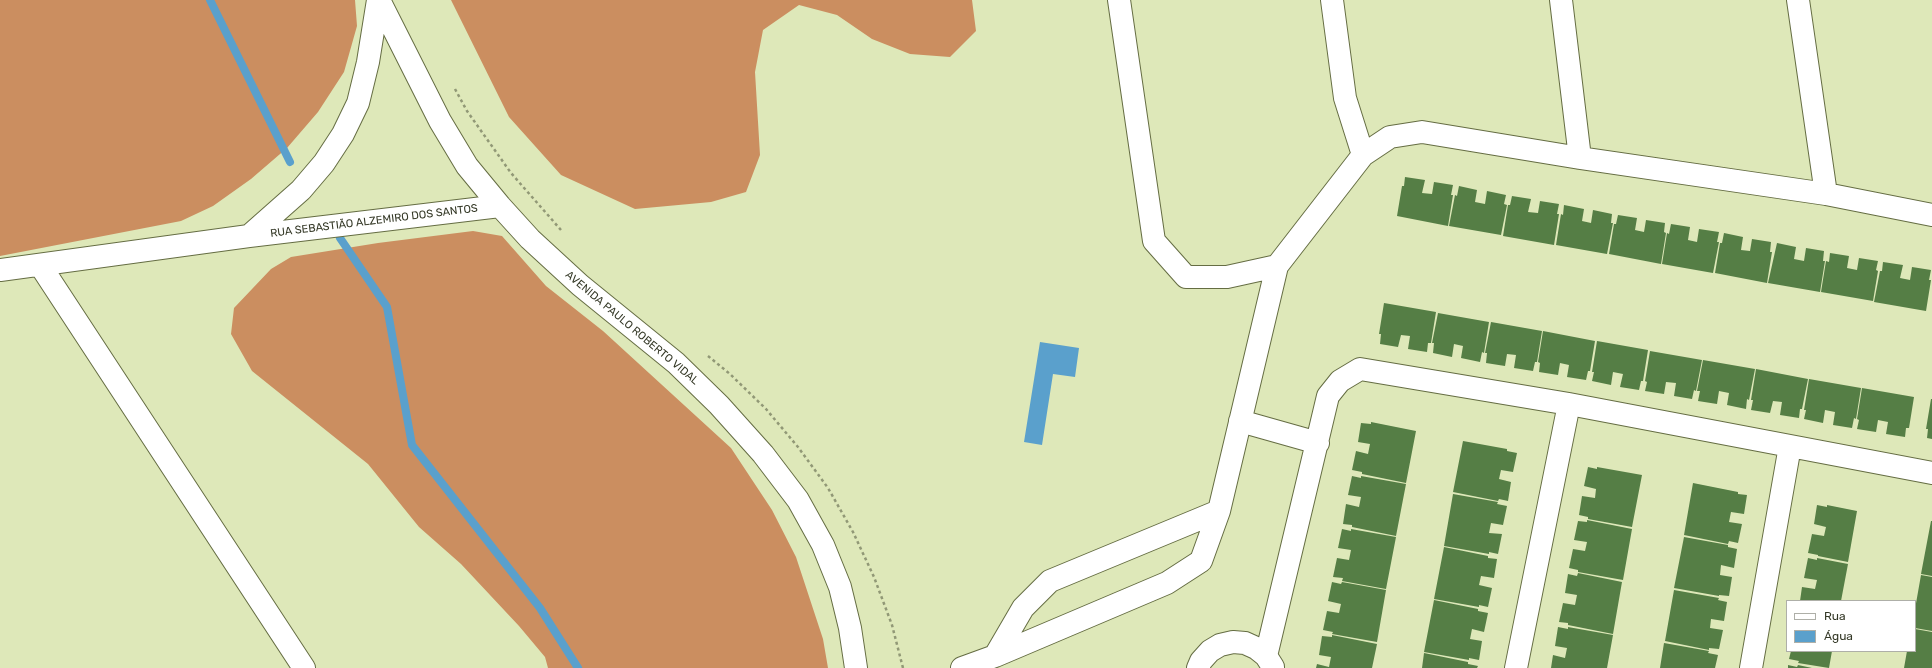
<!DOCTYPE html>
<html>
<head>
<meta charset="utf-8">
<style>
	body { margin:0 }
	#map { position:relative; width:1932px; height:668px; overflow:hidden; background:#dee8b9; font-family:Rubik,sans-serif }
	canvas { display:block }
	.legend { position:absolute; left:1786px; top:600px; width:130px; height:52px; box-sizing:border-box; background:#fff; border:1px solid #aeafa8; margin:0; padding:5px 7px; list-style:none; font-size:12px; color:#343826 }
	.legend li { display:flex; align-items:center; gap:8px; height:20px }
	.legend b { width:20px; border:1px solid #aeafa8 }
</style>
</head>
<body>
<div id="map">
<canvas width="1932" height="668"></canvas>
<ul class="legend">
<li><b style="height:5px;background:#fff"></b>Rua</li>
<li><b style="height:11px;background:#5aa0cc"></b>Água</li>
</ul>
</div>
<script>
const ctx = document.querySelector('canvas').getContext('2d');
ctx.lineJoin = 'round';
function paint(path, color) {
  ctx.fillStyle = color;
  ctx.fill(path, 'evenodd');
}
function toPath(rows) {
  const path = new Path2D();
  for (const r of rows) {
    path.moveTo(r[0], r[1]);
    for (let i = 2; i < r.length; i += 2) path.lineTo(r[i], r[i + 1]);
  }
  return path;
}
function trace(path, color, width, dash) {
  ctx.strokeStyle = color;
  ctx.lineWidth = width;
  ctx.lineCap = dash ? 'butt' : 'round';
  ctx.setLineDash(dash || []);
  ctx.stroke(path);
}
function drawText(font, color, halo, rows, align = 'center') {
  ctx.font = font + ' Rubik,sans-serif';
  ctx.lineWidth = 4;
  ctx.setLineDash([]);
  ctx.textBaseline = 'middle';
  ctx.strokeStyle = halo;
  ctx.fillStyle = color;
  for (const [text, x, y, turn = 0] of rows) {
    ctx.save();
    ctx.translate(x, y);
    ctx.rotate((+turn || 0) * Math.PI / 180);
    ctx.textAlign = isNaN(turn) ? turn : align;
    if (halo) ctx.strokeText(text, 0, 0);
    ctx.fillText(text, 0, 0);
    ctx.restore();
  }
}
const forest = toPath([
	[0,0,355,0,357,26,344,72,318,112,287,148,251,179,213,206,181,221,0,256],
	[451,0,972,0,976,31,950,57,910,54,872,39,837,15,799,5,763,30,755,72,760,155,746,192,711,202,635,209,561,175,509,117],
	[473,231,502,236,546,286,603,331,731,448,772,510,796,557,823,639,828,668,548,668,545,657,519,626,461,564,419,527,368,464,252,371,231,334,234,308,271,269,291,257,378,243]
]);
const water = toPath([
	[1040,342,1079,348,1075,377,1053,374,1042,445,1024,442]
]);
const stream = toPath([
	[210,0,290,162],
	[340,238,387,307,412,445,540,608,578,668]
]);
const building = toPath([
	[1405,177,1425,180,1422,193,1432,194,1434,182,1453,185,1451,195,1453,195,1448,226,1397,216,1402,186,1404,186],
	[1459,186,1477,190,1475,202,1485,204,1487,191,1506,195,1504,204,1507,205,1501,235,1449,226,1455,195,1457,196],
	[1512,196,1531,199,1528,212,1538,213,1540,201,1559,204,1557,214,1559,214,1554,245,1503,236,1508,205,1510,205],
	[1564,205,1584,209,1582,221,1591,223,1593,210,1612,214,1611,223,1613,223,1607,254,1556,245,1561,214,1563,215],
	[1618,215,1637,218,1635,230,1644,232,1646,220,1665,223,1664,232,1666,233,1661,264,1609,254,1614,224,1616,224],
	[1671,224,1690,227,1688,240,1697,242,1699,229,1719,232,1717,242,1719,242,1713,273,1662,264,1667,233,1669,234],
	[1724,233,1743,237,1741,250,1750,251,1752,239,1771,242,1770,252,1772,252,1767,283,1715,273,1720,243,1722,243],
	[1777,243,1796,247,1794,259,1804,261,1806,248,1824,251,1823,261,1825,261,1820,292,1768,283],
	[1830,253,1849,256,1847,268,1857,270,1859,258,1878,261,1876,270,1878,271,1873,301,1821,292,1826,261,1829,262],
	[1883,262,1903,265,1900,278,1910,280,1912,267,1931,270,1929,280,1931,280,1926,311,1874,302,1880,271,1882,271],
	[1384,303,1436,312,1431,343,1428,343,1427,352,1408,349,1410,336,1401,335,1398,347,1380,344,1381,334,1379,334],
	[1438,313,1489,322,1484,353,1482,352,1480,362,1461,358,1463,346,1454,344,1452,357,1433,353,1434,343,1432,343],
	[1491,322,1542,331,1537,362,1535,362,1533,371,1514,368,1516,355,1507,354,1505,366,1486,363,1487,353,1485,353],
	[1543,331,1595,341,1590,371,1588,371,1586,380,1567,377,1569,365,1560,363,1558,375,1539,372,1540,363,1538,362],
	[1597,341,1648,350,1643,381,1641,381,1639,390,1620,387,1623,374,1613,372,1611,385,1592,381,1594,372,1592,372],
	[1650,351,1702,360,1696,391,1694,390,1692,399,1674,396,1676,383,1666,382,1664,394,1645,391,1647,382,1645,381],
	[1703,360,1755,369,1749,400,1747,399,1746,409,1727,405,1729,393,1719,391,1717,404,1698,401,1700,391,1697,391],
	[1756,369,1808,379,1802,409,1800,409,1799,418,1780,415,1782,402,1773,401,1770,413,1751,410,1753,400,1751,400],
	[1809,379,1861,388,1856,419,1854,418,1852,428,1833,425,1835,412,1825,410,1823,423,1804,419,1806,410,1804,410],
	[1862,388,1914,397,1909,428,1906,428,1905,437,1886,434,1888,422,1878,420,1876,432,1857,429,1859,420,1857,419],
	[1931,399,1932,399,1932,439,1927,438,1928,429,1926,429],
	[1371,422,1416,431,1406,483,1362,474,1362,472,1352,470,1356,451,1368,454,1370,444,1358,442,1361,423,1371,424],
	[1463,441,1507,449,1507,451,1517,453,1513,472,1501,470,1499,479,1511,482,1508,501,1499,499,1498,501,1453,492],
	[1588,467,1597,469,1597,467,1642,475,1632,527,1588,519,1588,517,1579,515,1582,496,1595,498,1596,489,1584,486],
	[1352,476,1361,478,1361,476,1406,484,1396,536,1352,527,1352,525,1343,524,1346,504,1359,507,1361,497,1348,495],
	[1693,483,1738,492,1738,494,1747,495,1744,514,1731,512,1729,522,1742,524,1738,543,1729,541,1728,544,1684,535],
	[1453,494,1498,502,1497,504,1507,506,1503,525,1491,523,1489,533,1502,534,1498,554,1489,552,1489,554,1444,546],
	[1817,505,1827,507,1827,505,1857,511,1848,562,1818,556,1818,555,1808,553,1812,534,1824,536,1826,527,1814,524],
	[1587,520,1632,529,1623,580,1578,572,1578,570,1569,568,1573,549,1585,551,1587,542,1574,540,1578,521,1587,522],
	[1931,521,1932,521,1932,576,1921,574],
	[1342,529,1351,531,1351,529,1396,537,1386,589,1342,581,1343,578,1333,577,1337,558,1349,560,1351,550,1338,548],
	[1684,537,1728,545,1728,547,1737,549,1734,568,1721,565,1720,575,1732,577,1729,596,1719,595,1719,596,1674,588],
	[1444,547,1488,556,1488,558,1497,559,1494,578,1481,576,1479,585,1492,588,1488,607,1479,605,1479,607,1434,599],
	[1808,558,1817,560,1817,558,1848,564,1841,601,1800,601,1802,587,1815,589,1817,580,1804,578],
	[1578,573,1622,582,1613,634,1568,625,1568,623,1559,622,1563,603,1575,605,1577,595,1565,593,1568,574,1577,576],
	[1921,575,1932,577,1932,631,1915,628,1915,609],
	[1332,582,1341,584,1342,582,1386,590,1377,642,1332,634,1333,632,1323,630,1327,611,1339,613,1341,604,1328,601],
	[1674,590,1719,598,1718,600,1727,602,1724,621,1711,619,1710,628,1723,630,1719,649,1709,648,1709,650,1665,641],
	[1434,600,1478,609,1478,611,1488,613,1484,632,1472,629,1470,639,1482,641,1479,660,1469,658,1469,660,1424,652],
	[1558,627,1568,629,1568,627,1613,635,1607,668,1551,668,1553,655,1565,658,1567,648,1555,646],
	[1915,629,1932,632,1932,668,1904,668,1907,651,1915,651],
	[1332,635,1377,644,1372,668,1316,668,1317,664,1329,667,1331,657,1319,655,1322,636,1332,637],
	[1664,643,1709,651,1708,653,1718,655,1715,668,1660,668],
	[1791,651,1832,651,1829,668,1798,663,1799,661,1789,659],
	[1424,653,1468,662,1468,664,1478,666,1477,668,1422,668],
	[1788,665,1797,667,1798,665,1812,668,1788,668]
]);
const path = toPath([
	[455,89,467,111,511,173,561,230],
	[708,356,730,374,766,409,798,447,828,488,853,532,874,577,892,625,903,668]
]);
const minor = toPath([
	[379,0,440,121,467,166,500,206,530,239,580,285,676,363,719,405,763,454,798,500,823,545,840,587,850,628,856,668],
	[1119,0,1154,241,1186,277,1227,277,1277,266,1363,155,1390,137,1422,132,1580,158,1826,194,1932,215],
	[1332,0,1345,98,1363,155],
	[1561,0,1580,158],
	[1798,0,1826,194],
	[249,236,301,190,324,163,343,134,358,103,368,62,378,0],
	[40,265,304,668],
	[0,270,249,236,500,206],
	[1240,421,1318,443],
	[995,656,1023,608,1050,581,1219,511],
	[1266,656,1328,396,1340,381,1360,369,1569,404,1932,473],
	[962,668,995,656,1167,583,1201,561,1219,511,1277,266],
	[1198,668,1201,661,1210,651,1220,645,1233,642,1245,643,1256,648,1266,656,1273,667],
	[1516,668,1569,404],
	[1751,668,1790,446]
]);
const streetNames = [
	["RUA SEBASTIÃO ALZEMIRO DOS SANTOS",374,221,-7],
	["AVENIDA PAULO ROBERTO VIDAL",632,328,40]
];
paint(forest, '#cb8e60');
paint(water, '#5aa0cc');
trace(stream, '#5aa0cc', 8);
paint(building, '#557e45');
trace(minor, '#656d43', 24);
trace(path, '#919876', 2.5, [3, 3]);
trace(minor, '#fff', 22);
drawText('11px', '#343826', '#fff', streetNames);
</script>
</body>
</html>
